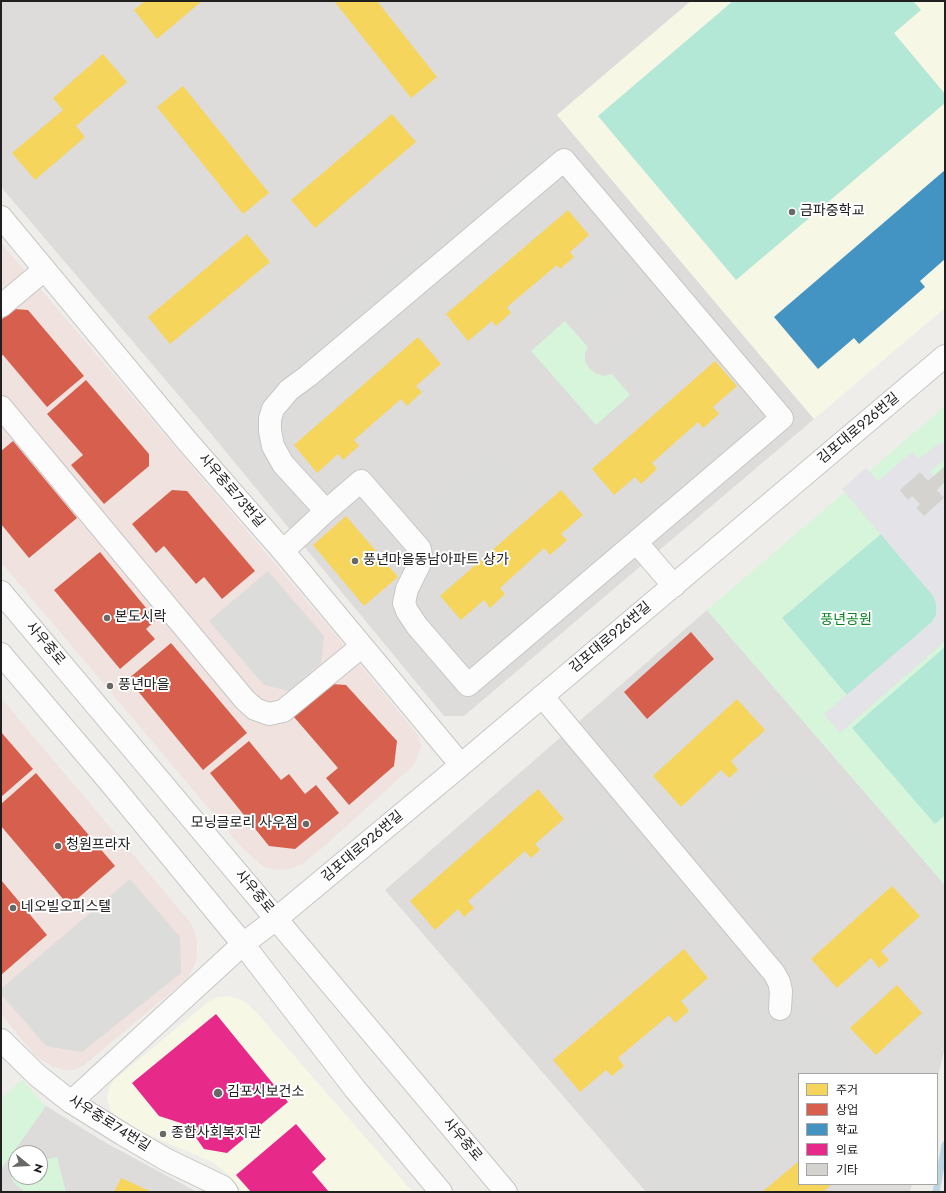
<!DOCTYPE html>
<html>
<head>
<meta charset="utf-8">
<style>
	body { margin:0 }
	#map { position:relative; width:946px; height:1193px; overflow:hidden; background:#eeede9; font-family:Jost,"Noto Sans KR",sans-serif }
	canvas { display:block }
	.frame { position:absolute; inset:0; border:2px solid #202020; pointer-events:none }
	.legend { position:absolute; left:798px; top:1073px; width:140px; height:112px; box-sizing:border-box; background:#fff; border:1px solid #a6a6a6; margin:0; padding:5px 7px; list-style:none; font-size:12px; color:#202020 }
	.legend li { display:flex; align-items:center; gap:8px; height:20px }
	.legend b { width:20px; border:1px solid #a6a6a6 }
	.north { position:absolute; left:8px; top:1145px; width:40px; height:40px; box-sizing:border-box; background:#fff; border:1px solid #a6a6a6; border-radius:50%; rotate:108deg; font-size:11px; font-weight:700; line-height:16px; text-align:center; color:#202020 }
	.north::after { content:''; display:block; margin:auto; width:14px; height:18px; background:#686866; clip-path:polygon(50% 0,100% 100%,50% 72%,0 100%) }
</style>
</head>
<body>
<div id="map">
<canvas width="946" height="1193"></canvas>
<div class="frame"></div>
<ul class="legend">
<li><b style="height:11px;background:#f6d55c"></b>주거</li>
<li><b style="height:11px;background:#d6604d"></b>상업</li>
<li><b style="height:11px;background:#4393c3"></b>학교</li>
<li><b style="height:11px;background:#e7298a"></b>의료</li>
<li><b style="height:11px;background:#d5d3d0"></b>기타</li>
</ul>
<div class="north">N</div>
</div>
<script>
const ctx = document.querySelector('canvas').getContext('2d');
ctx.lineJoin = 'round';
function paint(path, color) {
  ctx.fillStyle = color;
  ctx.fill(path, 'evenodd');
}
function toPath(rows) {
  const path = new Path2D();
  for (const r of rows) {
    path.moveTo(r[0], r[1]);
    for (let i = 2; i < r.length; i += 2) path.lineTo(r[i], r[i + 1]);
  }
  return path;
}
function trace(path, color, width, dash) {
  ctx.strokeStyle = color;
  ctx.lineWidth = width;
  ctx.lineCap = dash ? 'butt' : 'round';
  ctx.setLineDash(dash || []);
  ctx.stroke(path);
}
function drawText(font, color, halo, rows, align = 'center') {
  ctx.font = font + ' Jost,"Noto Sans KR",sans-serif';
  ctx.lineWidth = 4;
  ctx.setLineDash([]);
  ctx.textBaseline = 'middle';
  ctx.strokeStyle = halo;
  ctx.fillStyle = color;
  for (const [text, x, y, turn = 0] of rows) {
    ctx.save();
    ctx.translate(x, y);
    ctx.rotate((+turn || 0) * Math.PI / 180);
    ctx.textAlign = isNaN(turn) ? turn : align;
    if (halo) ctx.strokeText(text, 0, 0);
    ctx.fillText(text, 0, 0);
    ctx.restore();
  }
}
const residential = toPath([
	[1,1,691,1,557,115,814,419,464,716,444,716,198,418,1,187],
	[707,610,945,885,945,1047,937,1080,937,1074,799,1074,799,1184,912,1184,910,1192,646,1192,385,890],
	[46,1106,106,1143,197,1192,1,1192,1,1169],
	[16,1153,40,1153,40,1177,16,1177]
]);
const commercial = toPath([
	[1,243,334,633,413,729,419,737,421,747,414,765,321,849,302,864,293,868,282,870,272,869,263,866,243,849,1,562],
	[1,698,189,921,195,932,197,944,196,961,188,978,83,1066,73,1070,64,1070,54,1067,43,1061,34,1054,1,1014]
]);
const education = toPath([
	[691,1,945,1,945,308,814,419,557,115],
	[228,996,236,998,247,1003,257,1013,413,1192,243,1192,228,1174,212,1162,132,1128,118,1118,110,1109,107,1099,109,1088,115,1079,207,1003,218,997]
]);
const religious = toPath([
	[537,143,571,185,435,301,426,291,400,314,407,322,320,396,287,357],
	[605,249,633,282,582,327,554,294],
	[670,302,705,344,643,396,608,354],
	[751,409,772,436,513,656,491,631,599,539,611,553,643,526,630,512],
	[494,451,528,491,460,549,426,510],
	[268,571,324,636,321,663,289,691,264,685,209,621],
	[619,714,642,743,626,756,602,728],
	[785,772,798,786,809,776,891,869,797,953,702,846],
	[598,824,644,878,660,865,697,909,532,1050,462,968,479,953,465,937],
	[130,879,180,937,181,973,82,1052,46,1046,1,994,1,989],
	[753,973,787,1012,807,996,855,1053,842,1064,851,1074,799,1074,799,1125,721,1192,662,1192,607,1128,623,1114,608,1097]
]);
const park = toPath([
	[565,321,588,347,585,353,585,362,590,369,597,374,604,376,612,374,630,395,596,425,531,351],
	[945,406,945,885,707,610],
	[22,1080,46,1106,1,1169,1,1099],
	[40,1157,49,1159,57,1157,66,1192,25,1192,16,1185,12,1179,12,1170,16,1160,16,1177,40,1177]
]);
const pitch = toPath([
	[733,1,913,1,921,10,894,33,945,94,945,103,736,280,598,116],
	[881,534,934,597,937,604,936,615,932,622,847,695,782,618],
	[945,647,945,815,935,824,852,728]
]);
const plaza = toPath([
	[945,441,945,459,930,471,934,476,928,481,920,472,900,490,908,499,912,496,920,504,916,508,924,516,944,498,937,490,942,485,945,489,945,641,840,733,824,714,932,622,936,615,937,609,934,597,842,489,866,468,878,481,912,452,919,459,937,445]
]);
const homes = toPath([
	[145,1,202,1,157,39,134,10],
	[334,1,377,1,437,77,411,98],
	[103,54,127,82,76,126,85,137,35,180,12,153,63,110,53,98],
	[183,86,269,193,243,214,157,107],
	[392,114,416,142,315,228,291,200],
	[568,210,589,235,570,252,574,257,560,269,557,265,507,307,511,313,496,326,492,321,468,341,446,314],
	[247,234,270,262,170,344,148,317],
	[418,337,441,364,416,386,422,392,407,406,401,399,354,440,359,446,343,460,338,454,317,473,294,445],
	[715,361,737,386,713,407,719,414,703,428,698,422,652,463,657,469,641,484,635,477,614,495,592,469],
	[561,490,583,515,561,534,567,540,550,555,544,548,500,588,505,594,490,608,484,600,461,620,440,596],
	[346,516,398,577,364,606,313,545],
	[737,699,765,730,731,761,738,770,729,778,721,770,681,807,653,776],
	[538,789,564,819,535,844,540,850,531,858,525,851,468,901,474,908,464,917,458,909,435,930,410,901],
	[892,886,920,916,881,951,889,960,879,968,871,958,837,988,811,959],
	[684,949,708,978,681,1001,689,1011,675,1023,669,1015,618,1058,624,1066,612,1076,606,1070,580,1092,553,1060],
	[897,985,922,1013,876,1055,850,1028],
	[799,1161,799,1184,832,1184,823,1192,762,1192],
	[121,1178,152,1192,114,1192]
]);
const shops = toPath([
	[14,309,28,310,84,376,47,407,3,355,1,356,1,320],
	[86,380,149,454,149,466,104,504,71,465,83,455,47,414],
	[13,441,77,518,29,558,1,524,1,451],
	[172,490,187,491,255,571,222,599,204,577,196,584,164,546,156,553,132,524],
	[100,552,156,620,146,629,155,639,120,669,54,590],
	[691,632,714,659,647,719,624,692],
	[171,643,247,733,203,770,128,679],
	[332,684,346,685,397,741,394,766,349,805,326,778,338,768,294,717],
	[1,732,33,769,1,797],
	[249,741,281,780,289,774,305,794,316,785,339,813,295,849,269,846,210,773],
	[36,773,115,866,69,906,1,826,1,804],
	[1,880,47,935,1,975]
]);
const schools = toPath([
	[945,170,945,259,920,281,925,287,859,344,854,338,818,369,774,317]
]);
const health = toPath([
	[216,1014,288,1102,227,1153,204,1149,187,1125,159,1116,132,1083],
	[296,1124,326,1159,312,1172,329,1192,251,1192,236,1175]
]);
const stream = toPath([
	[936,1192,945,1145]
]);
const building = toPath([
	[945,466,945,482,937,490,944,498,924,516,916,508,920,504,912,496,908,500,900,490,920,472,928,481]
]);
const minor = toPath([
	[1,217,187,441,283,551,461,765],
	[1,306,44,270],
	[1,407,245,700,255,709,269,714,283,711,361,647],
	[636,542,674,586],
	[283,551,326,511,361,481,420,549,421,557,419,565,407,589,404,603,407,611,417,626,468,685,782,418,564,160,308,376,289,390,273,409,270,419,270,431,273,446,283,464,326,511],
	[1,592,506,1192],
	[1,654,108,780,243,944,355,1089,441,1192],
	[542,696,774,973,779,982,781,991,780,1009],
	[1,1040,38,1076,71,1102,124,1135,167,1160,223,1187,227,1192],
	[71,1102,243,944,276,919,461,765,945,356]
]);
const markers = [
	[792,212,4,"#686866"],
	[355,561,4,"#686866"],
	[107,618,4,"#686866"],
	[110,686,4,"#686866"],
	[306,824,4,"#686866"],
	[58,846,4,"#686866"],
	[13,908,4,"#686866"],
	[218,1093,5,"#686866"],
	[163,1134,4,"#686866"]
];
const poiNames = [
	["금파중학교",800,212],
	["풍년마을동남아파트 상가",363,561],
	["본도시락",115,618],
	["풍년마을",118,686],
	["모닝글로리 사우점",298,824,"right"],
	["청원프라자",66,846],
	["네오빌오피스텔",21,908],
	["김포시보건소",227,1093],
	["종합사회복지관",171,1134]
];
const streetNames = [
	["김포대로926번길",859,429,-40],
	["사우중로73번길",231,491,49],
	["김포대로926번길",611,638,-40],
	["사우중로",45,644,50],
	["김포대로926번길",363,847,-40],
	["사우중로",254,892,50],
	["사우중로74번길",109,1124,32],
	["사우중로",462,1140,50]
];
const parkNames = [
	["풍년공원",846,621]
];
paint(residential, '#dddcda');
paint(commercial, '#f0e2de');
paint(education, '#f6f7e5');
paint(religious, '#dcdcda');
paint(park, '#d6f5da');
paint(pitch, '#b3e7d6');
paint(plaza, '#e4e3e8');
paint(homes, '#f6d55c');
paint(shops, '#d6604d');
paint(schools, '#4393c3');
paint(health, '#e7298a');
trace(stream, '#bbd6e2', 7);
paint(building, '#d5d3d0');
trace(minor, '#c7c6c5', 24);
trace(minor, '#fcfcfc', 22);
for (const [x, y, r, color] of markers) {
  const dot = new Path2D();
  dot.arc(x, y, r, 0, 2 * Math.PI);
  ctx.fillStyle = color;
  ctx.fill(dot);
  trace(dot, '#fff', 1.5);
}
drawText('14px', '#202020', '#fff', poiNames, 'left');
drawText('14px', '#202020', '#fff', streetNames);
drawText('14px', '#088320', '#fff', parkNames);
</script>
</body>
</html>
